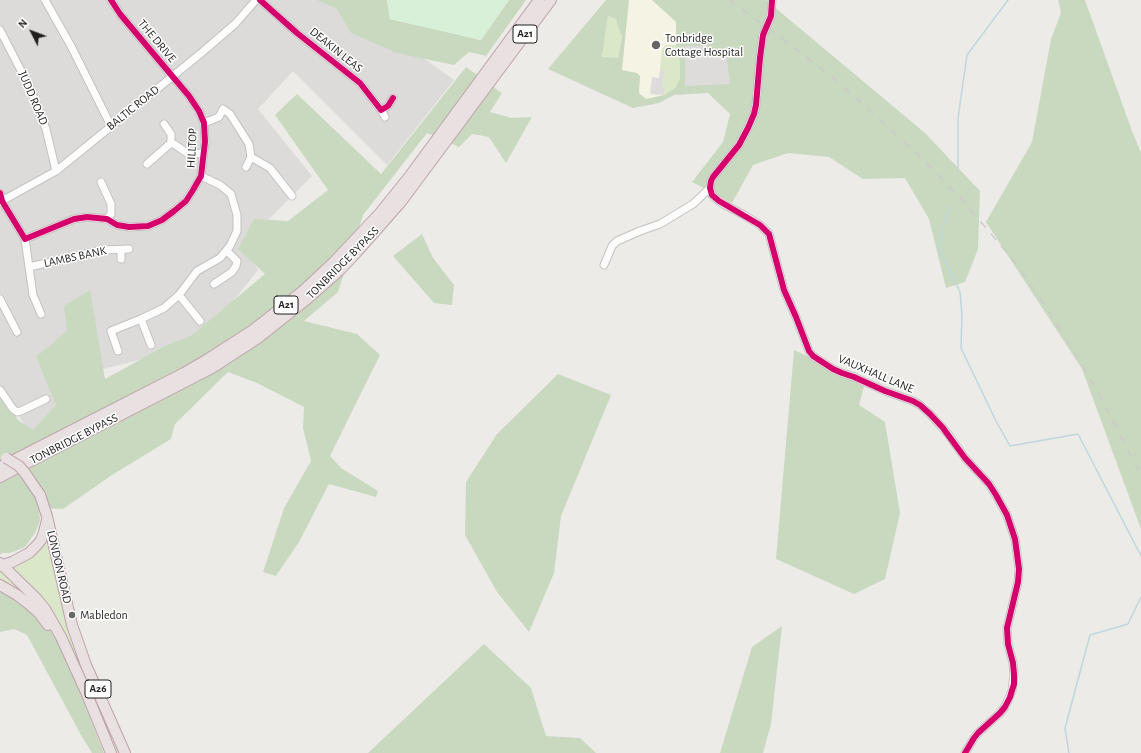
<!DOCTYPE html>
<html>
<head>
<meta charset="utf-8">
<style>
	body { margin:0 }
	#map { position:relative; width:1141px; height:753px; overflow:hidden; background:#edebe8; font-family:"Alegreya Sans",sans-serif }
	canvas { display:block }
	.north { position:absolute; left:12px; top:12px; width:40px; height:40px; -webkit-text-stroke:3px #fff; paint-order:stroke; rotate:312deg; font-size:11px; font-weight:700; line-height:16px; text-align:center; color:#1f1f1f }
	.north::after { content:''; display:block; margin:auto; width:14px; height:18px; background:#1f1f1f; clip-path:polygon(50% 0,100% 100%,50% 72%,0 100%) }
</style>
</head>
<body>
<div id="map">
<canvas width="1141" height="753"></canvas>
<div class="north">N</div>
</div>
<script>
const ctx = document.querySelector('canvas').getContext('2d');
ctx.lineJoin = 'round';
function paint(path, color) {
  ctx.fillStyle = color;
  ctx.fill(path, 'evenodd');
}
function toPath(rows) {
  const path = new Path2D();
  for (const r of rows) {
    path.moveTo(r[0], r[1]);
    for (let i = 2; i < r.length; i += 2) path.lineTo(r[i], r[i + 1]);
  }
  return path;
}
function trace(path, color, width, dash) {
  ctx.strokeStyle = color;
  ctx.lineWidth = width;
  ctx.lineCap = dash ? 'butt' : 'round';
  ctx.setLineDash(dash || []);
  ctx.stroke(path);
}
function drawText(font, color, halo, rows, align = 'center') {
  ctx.font = font + ' "Alegreya Sans",sans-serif';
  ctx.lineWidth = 3;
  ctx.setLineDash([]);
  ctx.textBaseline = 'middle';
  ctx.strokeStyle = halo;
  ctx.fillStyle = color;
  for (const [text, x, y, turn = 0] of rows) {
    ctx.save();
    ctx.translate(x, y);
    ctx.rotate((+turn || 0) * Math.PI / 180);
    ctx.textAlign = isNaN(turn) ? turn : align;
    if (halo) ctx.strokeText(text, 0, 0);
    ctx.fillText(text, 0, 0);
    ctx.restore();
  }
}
const residential = toPath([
	[0,0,343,0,454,80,387,165,293,71,258,109,312,176,244,244,258,270,198,345,99,370,67,410,30,433,0,388]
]);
const education = toPath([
	[613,0,667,0,701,26,680,91,640,103,568,63]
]);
const grass = toPath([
	[608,16,616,19,617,25,622,36,618,59,602,58],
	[666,45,676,45,680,63,680,79,675,88,664,95,665,88,662,88,665,71,660,70,662,49],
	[46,532,94,695,89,693,69,648,7,565],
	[0,568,18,587,16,589,0,580],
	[97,700,120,753,115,753,96,705]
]);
const forest = toPath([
	[317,0,387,0,390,19,481,40,509,0,526,0,486,56,469,52,454,65,397,53,351,33,337,9],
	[606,0,629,0,622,70,637,73,640,76,639,93,646,99,664,95,675,88,680,79,680,63,676,45,676,22,652,0,766,0,925,133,980,191,978,249,965,282,946,288,929,219,905,178,863,179,829,157,788,153,753,165,732,203,692,182,723,142,730,114,708,93,674,95,659,103,633,108,548,69],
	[608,16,616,19,617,25,622,36,618,58,602,57],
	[1058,0,1085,0,1132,131,1141,153,1141,529,1082,369,986,222,1032,142,1051,39,1061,13],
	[466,67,502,93,490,112,512,118,532,117,506,163,489,137,472,134,459,147,427,133,363,215,338,292,304,321,357,334,380,355,330,456,341,468,378,491,376,497,329,484,299,542,276,576,263,572,284,508,311,461,303,428,304,407,257,383,228,372,175,424,171,439,112,475,63,509,39,508,40,521,35,533,25,547,10,553,2,553,0,555,0,393,18,420,33,430,56,405,36,357,67,331,64,306,90,290,105,379,167,345,192,335,265,274,238,249,254,219,288,221,328,190,275,115,297,94,381,174],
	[422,234,433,258,454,285,452,305,434,303,393,256],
	[794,350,865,383,859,405,885,422,900,513,885,579,854,594,776,559],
	[558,374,611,395,561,516,554,573,529,632,497,592,465,535,466,482,497,434],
	[0,588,6,591,45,623,59,644,74,677,104,753,92,753,81,735,27,635,14,629,0,632],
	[782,626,771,724,763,753,720,753,752,647],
	[484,644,531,688,546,736,580,738,596,753,368,753]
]);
const park = toPath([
	[387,0,509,0,481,40,390,19]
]);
const parking = toPath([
	[685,46,708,46,711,54,726,52,730,84,685,86],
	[660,70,665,71,662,87,665,88,664,95,650,94,652,77,659,78]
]);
const stream = toPath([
	[958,170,958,118,967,55,1008,0],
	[949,206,938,246,960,292,962,315,961,348,996,421,1010,446,1078,434,1141,556],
	[1069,753,1065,728,1090,635,1128,624,1141,597]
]);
const minor = toPath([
	[45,0,71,46,111,126],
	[260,0,297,33,360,83,381,110,388,106,393,98],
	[771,16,772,0],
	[0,30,30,88,46,129,56,171],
	[763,35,760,58,756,105,754,114,748,128,739,145,713,177,711,181,710,188,712,195,719,201,725,205,744,215,760,225,769,234,784,290,796,317,809,351,813,356,833,369,842,373,854,377,885,391,913,401,920,405,930,414,948,434,965,458,989,484,996,495,1007,515,1015,539,1019,569,1018,582,1007,628,1008,644,1013,663,1014,674,1012,691,1005,707,1000,713,978,733,974,738,965,753],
	[381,110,385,117],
	[204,123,219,117,223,109,230,114,249,144,251,157,270,168,292,196],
	[164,124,171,134,171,143],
	[147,164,171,143,174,144,187,153,194,154,203,153],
	[246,167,251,157],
	[101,182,111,204,111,214,107,219],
	[0,193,2,201,25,239,74,219,87,217,107,219,117,225,129,227,148,226,162,220,174,211,186,201,193,190,201,176,205,142,204,123,199,111,189,96,120,14,111,0],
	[0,202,56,171,71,159,200,54,235,24,256,0],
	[25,239,33,295,41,314],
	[121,250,121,259],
	[604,265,612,246,617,241,640,231,660,224,693,204,710,188],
	[29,267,103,250,129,249],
	[214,284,232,272,236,266,237,261,227,251],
	[179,295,200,321],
	[0,299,17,332],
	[141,319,151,345],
	[118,351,111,331,141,319,164,308,179,295,197,271,220,258,230,246,237,231,237,215,231,194,220,185,201,176],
	[0,390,13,409,17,412,21,411,46,399]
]);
const highway = toPath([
	[0,467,184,373,208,359,253,330,303,291,334,262,380,213,409,177,539,0],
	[0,477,212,368,258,338,307,299,340,270,356,253,401,202,551,0],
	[40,495,47,516,72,625,86,665,125,753],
	[0,563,36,598,45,609,52,621,61,637,86,692,111,753],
	[0,566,12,562,29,553,37,545,41,540,44,532,47,520],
	[0,585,17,595,29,604,39,613,48,625]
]);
const rail = toPath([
	[729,0,772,31,835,79,926,162,959,196,1013,260,1040,298,1068,342,1094,385,1141,475]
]);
const minorBridge = toPath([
	[763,35,771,16]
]);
const highwayBridge = toPath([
	[6,458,19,466,25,473,40,495]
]);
const cycleway = toPath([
	[260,0,297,33,360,83,381,110,388,106,393,98],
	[772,0,771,16,763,35,762,43,760,58,756,105,754,114,748,128,739,145,713,177,711,181,710,188,712,195,719,201,760,225,769,234,784,290,796,317,809,351,813,356,833,369,842,373,854,377,885,391,913,401,920,405,930,414,943,428,965,458,989,484,996,495,1007,515,1015,539,1019,569,1018,582,1007,628,1008,644,1013,663,1014,674,1014,684,1010,697,1005,707,1000,713,978,733,974,738,965,753],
	[0,193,2,201,25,239,74,219,87,217,107,219,117,225,129,227,148,226,162,220,174,211,186,201,193,190,201,176,205,142,204,123,199,111,189,96,120,14,111,0]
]);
const markers = [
	[656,45,5,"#676665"],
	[72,615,4,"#676665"]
];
const shields = [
	[525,34,24],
	[286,305,24],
	[98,689,26]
];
const shieldNames = [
	["A21",525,34],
	["A21",286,305],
	["A26",98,689]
];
const poiNames = [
	["Tonbridge",665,38],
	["Cottage Hospital",665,52],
	["Mabledon",80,615]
];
const streetNames = [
	["THE DRIVE",157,41,50],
	["DEAKIN LEAS",336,50,39],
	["JUDD ROAD",33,98,67],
	["BALTIC ROAD",133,108,-39],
	["HILLTOP",192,148,-87],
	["LAMBS BANK",75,257,-12],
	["TONBRIDGE BYPASS",343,263,-45],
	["VAUXHALL LANE",876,374,23],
	["TONBRIDGE BYPASS",74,439,-27],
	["LONDON ROAD",59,567,77]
];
paint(residential, '#dcdbd9');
paint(education, '#f5f4e4');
paint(grass, '#dae7c9');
paint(forest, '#c9d9bf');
paint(park, '#d8f0d7');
paint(parking, '#dddcdb');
trace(stream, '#bed7dd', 1.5);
trace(minor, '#c3c2c0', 9);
trace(highway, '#bfa1ab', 12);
trace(minor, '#fcfcfc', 7);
trace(highway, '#e9e0e1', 10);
trace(rail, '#cbcbca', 1.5, [8, 8]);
trace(minorBridge, '#c3c2c0', 9, []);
trace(highwayBridge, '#bfa1ab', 12, []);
trace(minorBridge, '#fcfcfc', 7);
trace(highwayBridge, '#e9e0e1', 10);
trace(cycleway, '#d6006c', 6);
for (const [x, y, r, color] of markers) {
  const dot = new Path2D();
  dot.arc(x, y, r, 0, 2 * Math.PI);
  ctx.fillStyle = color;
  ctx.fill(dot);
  trace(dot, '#fff', 1.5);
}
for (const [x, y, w] of shields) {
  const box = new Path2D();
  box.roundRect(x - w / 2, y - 9, w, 18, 3);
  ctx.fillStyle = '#fff';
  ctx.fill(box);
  trace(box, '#1f1f1f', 1);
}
drawText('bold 11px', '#1f1f1f', null, shieldNames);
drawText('12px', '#1f1f1f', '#fff', poiNames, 'left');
drawText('12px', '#1f1f1f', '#fff', streetNames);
</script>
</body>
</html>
